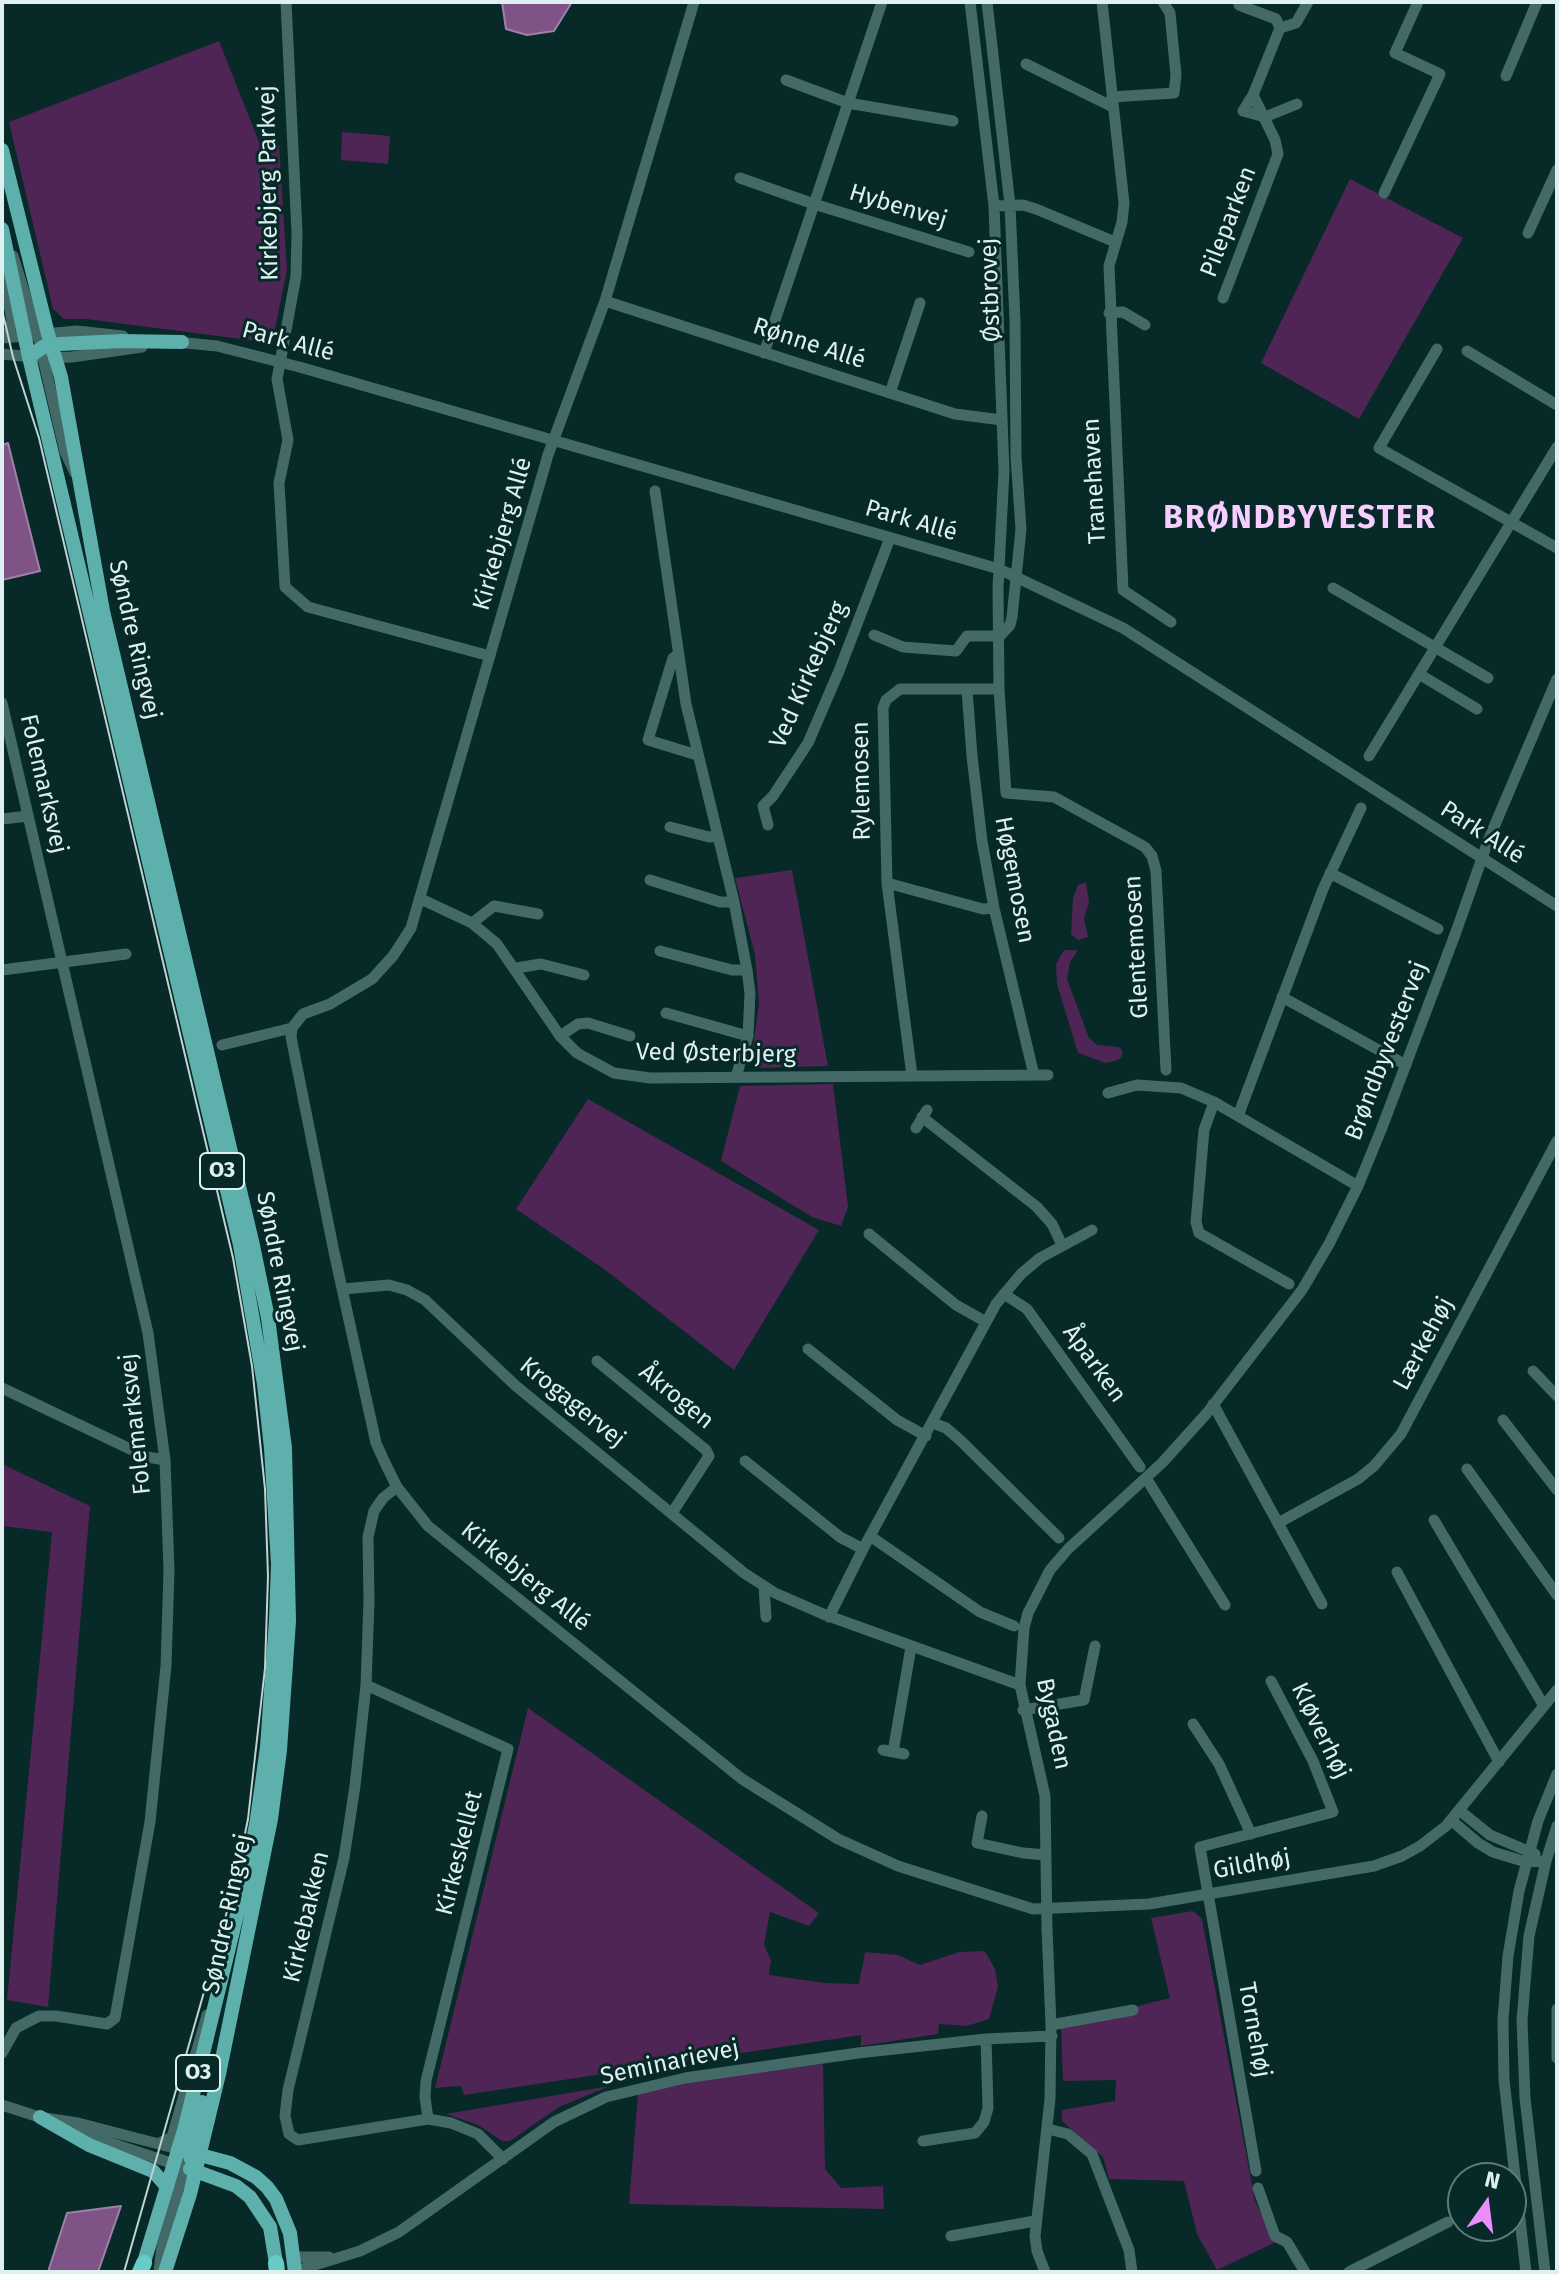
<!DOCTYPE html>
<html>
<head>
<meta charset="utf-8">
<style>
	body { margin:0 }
	#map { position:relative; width:1559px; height:2274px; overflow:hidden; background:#072928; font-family:"Fira Sans",sans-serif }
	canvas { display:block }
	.frame { position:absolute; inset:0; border:4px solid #def0ef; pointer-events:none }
	.north { position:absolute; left:1447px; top:2162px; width:80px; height:80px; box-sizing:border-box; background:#072928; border:2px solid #5d7978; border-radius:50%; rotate:14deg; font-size:22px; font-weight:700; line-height:32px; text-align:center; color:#def0ef }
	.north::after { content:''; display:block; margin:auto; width:28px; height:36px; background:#eb8dfb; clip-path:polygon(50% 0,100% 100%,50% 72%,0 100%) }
</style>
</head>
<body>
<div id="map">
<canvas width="1559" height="2274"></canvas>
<div class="frame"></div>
<div class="north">N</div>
</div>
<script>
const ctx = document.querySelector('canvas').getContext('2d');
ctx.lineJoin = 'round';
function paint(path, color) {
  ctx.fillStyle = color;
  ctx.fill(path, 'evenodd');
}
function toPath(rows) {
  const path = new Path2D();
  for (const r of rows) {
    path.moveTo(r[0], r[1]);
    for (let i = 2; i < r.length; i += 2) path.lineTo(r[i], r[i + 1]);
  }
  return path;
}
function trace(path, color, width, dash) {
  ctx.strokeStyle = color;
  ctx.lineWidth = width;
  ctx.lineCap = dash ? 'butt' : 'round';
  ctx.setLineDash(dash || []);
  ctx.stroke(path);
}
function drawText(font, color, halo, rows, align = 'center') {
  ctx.font = font + ' "Fira Sans",sans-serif';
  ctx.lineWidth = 6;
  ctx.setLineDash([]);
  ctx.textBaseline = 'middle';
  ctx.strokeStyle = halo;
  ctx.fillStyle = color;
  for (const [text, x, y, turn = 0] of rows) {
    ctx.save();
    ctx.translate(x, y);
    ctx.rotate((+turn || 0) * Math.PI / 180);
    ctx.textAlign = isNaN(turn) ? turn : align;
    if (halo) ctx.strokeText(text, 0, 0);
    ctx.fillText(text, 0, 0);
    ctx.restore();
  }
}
const green = toPath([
	[219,41,261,147,279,145,287,270,272,343,86,319,64,319,53,309,9,122],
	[342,132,390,136,388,164,341,160],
	[1350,179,1463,238,1359,419,1261,363],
	[792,870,828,1066,758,1068,751,1062,759,1004,755,955,735,878],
	[1086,882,1089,902,1084,918,1088,937,1078,940,1071,934,1073,898,1078,885],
	[1064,950,1078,950,1070,962,1067,979,1089,1038,1097,1045,1119,1047,1123,1051,1121,1058,1115,1061,1106,1063,1078,1053,1057,984,1056,964],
	[833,1084,848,1207,841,1226,812,1217,721,1161,740,1086],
	[588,1099,819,1230,734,1370,604,1269,516,1209],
	[2,1464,90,1506,48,2007,7,2000,52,1532,2,1526],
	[528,1708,819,1913,809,1926,770,1912,764,1945,771,1960,769,1975,825,1983,859,1984,865,1952,898,1955,920,1965,959,1952,982,1951,986,1953,995,1969,998,1987,989,2019,967,2026,939,2024,938,2034,861,2046,861,2035,464,2095,461,2086,435,2088],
	[1193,1911,1202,1919,1255,2201,1276,2242,1217,2270,1197,2234,1184,2181,1109,2179,1103,2157,1062,2121,1062,2110,1115,2101,1116,2080,1063,2081,1061,2025,1170,1998,1151,1918],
	[823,2064,825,2169,841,2188,883,2186,884,2209,629,2204,638,2094,687,2082],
	[610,2086,559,2107,510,2141,502,2141,478,2125,446,2114]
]);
const water = toPath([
	[502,2,572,2,554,31,527,35,506,29,502,2],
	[8,443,40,571,2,580,2,445,8,443],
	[121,2206,98,2272,48,2272,67,2213,121,2206]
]);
const minor = toPath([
	[286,2,297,233,296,276,277,379,288,440,279,483,285,587,308,607,490,656],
	[694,2,605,301,548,455,411,928,393,956,372,979,330,1004,303,1014,292,1028,291,1037,334,1252,376,1443,386,1465,397,1487,428,1526,742,1779,838,1839,898,1866,1033,1909,1149,1904,1374,1866,1402,1856,1420,1846,1446,1826,1557,1690],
	[970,2,994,206,1004,471,998,588,999,689,1006,793,1054,797,1145,847,1152,856,1156,871,1166,1070],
	[987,2,1010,205,1015,321,1016,457,1021,529,1012,617,1010,625,1000,636],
	[1102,2,1124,203,1122,222,1109,266,1123,590,1171,622],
	[1239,5,1276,19,1280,28],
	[1026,64,1113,107],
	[1506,76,1537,2],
	[786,80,848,103,953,121],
	[1253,95,1243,111,1265,117,1297,104],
	[1112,97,1174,93,1176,75,1170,13,1163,2],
	[740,178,814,204,969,252],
	[1384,193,1440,74,1395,53,1418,2],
	[994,206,1023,205,1036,209,1115,242],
	[1528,233,1557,170],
	[13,256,40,343],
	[2,270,12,320,10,331,2,337],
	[1223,298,1278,154,1275,140,1253,95,1280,28,1296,23,1308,2],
	[605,301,955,414,1002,420],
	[1109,313,1123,312,1145,325],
	[2,338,77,331,123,336],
	[176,342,217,346,303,368,999,569,1123,628,1557,906],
	[1437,349,1379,448,1557,548],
	[1467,351,1557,405],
	[39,352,43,358,65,452,75,473],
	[764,353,882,2],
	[2,354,43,358,72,357,142,347],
	[890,393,920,303],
	[655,491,686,704,734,902,747,970,750,993,748,1036,736,1077],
	[1333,588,1488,678],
	[874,635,903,647,956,651,967,636,1000,636],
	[678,655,673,658,648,740,697,755],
	[1419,674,1477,709],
	[967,690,972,756,982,841,994,908,1034,1075],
	[2,703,148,1333,165,1460,169,1570,166,1666,150,1822,115,2018,107,2024,56,2016,39,2016,16,2028,2,2053],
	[1369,756,1557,447],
	[2,819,28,816],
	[768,825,763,806,773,796,808,743,839,671,890,538],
	[670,827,709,837,718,836],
	[1330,873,1438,929],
	[650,880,720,902,734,902],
	[887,883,983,909,994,908],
	[421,899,472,923,497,944,560,1036,577,1053,614,1073,650,1078,1048,1075],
	[472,923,494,906,538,914],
	[660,951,732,970,747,970],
	[516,968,541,964,584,975],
	[2,970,126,954],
	[1282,997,1406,1065],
	[666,1013,748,1036],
	[560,1036,578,1024,588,1023,630,1036],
	[222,1045,292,1028],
	[912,1076,887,883,883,708,886,700,900,689,999,689],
	[1108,1093,1137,1085,1181,1088,1214,1102,1358,1186],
	[1214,1102,1204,1130,1196,1222,1199,1233,1289,1284],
	[1238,1116,1323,889,1361,808],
	[922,1117,1037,1207,1052,1224,1062,1245],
	[916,1128,927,1110],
	[869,1234,956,1305,986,1322],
	[343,1289,389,1285,407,1290,425,1300,516,1386,744,1573,775,1593,823,1614,1020,1685],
	[1004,1294,1027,1309,1140,1467],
	[808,1349,897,1420,926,1436],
	[597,1361,706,1450,709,1456,672,1513],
	[1533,1371,1557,1396],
	[2,1388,147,1457,165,1460],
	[1213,1404,1322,1604],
	[1503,1420,1557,1490],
	[933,1423,946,1428,960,1440,1059,1538],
	[745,1461,840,1537,863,1549],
	[1467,1469,1557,1595],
	[1146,1478,1225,1605],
	[397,1487,383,1498,374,1511,368,1537,369,1601,366,1685,355,1786,344,1858,288,2090,285,2116,289,2134,298,2140,428,2119,451,2123,478,2134,503,2159],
	[1434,1520,1544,1706],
	[1280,1522,1358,1479,1374,1466,1401,1434,1557,1141],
	[870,1536,980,1612,1014,1626],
	[1397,1572,1499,1762],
	[764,1586,766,1617],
	[829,1617,863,1549,996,1304,1021,1274,1040,1258,1092,1230],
	[366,1685,508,1749,426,2081,425,2097,428,2119],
	[1023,1710,1084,1700,1095,1646],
	[1193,1724,1219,1764,1251,1834],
	[883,1750,904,1754],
	[893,1752,911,1647],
	[1459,1810,1490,1835,1535,1854],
	[982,1816,977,1843,1023,1853,1046,1855],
	[1451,1820,1478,1843,1493,1852,1526,1862,1546,1861],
	[1557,2009,1557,2058],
	[1051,2025,1133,2010],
	[2,2105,45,2119],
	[45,2118,78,2123,178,2149,183,2166,182,2176,162,2246,159,2272],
	[1048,2129,1068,2134,1092,2154,1129,2250,1132,2272],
	[72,2130,174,2164],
	[923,2141,975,2133,984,2122,988,2108,986,2039],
	[160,2143,172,2137,207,2015],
	[1256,2171,1200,1847,1333,1812,1313,1761,1271,1681],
	[1258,2188,1275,2236,1287,2242,1305,2272],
	[951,2236,1035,2221],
	[293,2257,329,2257],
	[295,2271,360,2251,399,2232,554,2122,606,2097,685,2078,858,2053,986,2039,1052,2036],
	[1045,2272,1037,2251,1035,2236,1050,2099,1051,2025,1047,1929,1045,1796,1020,1685,1024,1628,1028,1613,1050,1570,1068,1549,1162,1463,1207,1413,1302,1290,1329,1244,1358,1186,1381,1130,1456,932,1488,841,1557,679],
	[1349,2272,1448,2222],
	[1526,2272,1504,2080,1503,2020,1508,1956,1519,1891,1538,1821,1557,1774],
	[1545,2272,1525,2098,1522,2020,1529,1936,1546,1861,1557,1826]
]);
const major = toPath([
	[2,150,48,334,61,377,103,611,252,1241,268,1318,285,1448,289,1621,280,1750,271,1819,219,2074,190,2194,165,2272],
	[2,229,29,357,240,1245,264,1384,271,1448,278,1564,276,1620,267,1747,257,1819,247,1874,185,2127,141,2272],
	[29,357,43,347,60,344,122,341,182,342],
	[40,2117,89,2145,153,2171,167,2187],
	[178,2149,230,2163,256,2177,267,2187,276,2199,290,2233,295,2272],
	[191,2159,189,2152,202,2102],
	[190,2169,236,2186,250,2197,270,2227,276,2263]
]);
const highway = toPath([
	[276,2263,277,2272],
	[140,2272,144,2263]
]);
const tram = toPath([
	[2,310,13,357,39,438,233,1258,252,1366,265,1489,268,1576,265,1668,248,1819,234,1887,124,2272]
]);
const shields = [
	[222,1171,44],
	[198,2073,44]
];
const shieldNames = [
	["O3",222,1171],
	["O3",198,2073]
];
const streetNames = [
	["Kirkebjerg Parkvej",269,183,-91],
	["Hybenvej",898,207,17],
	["Pileparken",1229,222,-69],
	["Østbrovej",991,290,-92],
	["Park Allé",288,342,15],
	["Rønne Allé",809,344,18],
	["Tranehaven",1095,481,-93],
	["Park Allé",911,521,16],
	["Kirkebjerg Allé",503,534,-74],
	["Søndre Ringvej",134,640,77],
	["Ved Kirkebjerg",809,675,-66],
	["Rylemosen",862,781,-91],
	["Folemarksvej",43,784,77],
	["Park Allé",1482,833,33],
	["Høgemosen",1014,880,79],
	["Glentemosen",1137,947,-93],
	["Brøndbyvestervej",1387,1051,-69],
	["Ved Østerbjerg",716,1054,1],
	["Søndre Ringvej",279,1272,79],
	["Lærkehøj",1424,1344,-62],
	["Åparken",1094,1364,54],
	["Åkrogen",676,1397,39],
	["Krogagervej",572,1403,39],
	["Folemarksvej",136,1424,-96],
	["Kirkebjerg Allé",525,1577,39],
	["Bygaden",1053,1724,78],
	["Kløverhøj",1320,1731,64],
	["Kirkeskellet",460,1853,-76],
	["Gildhøj",1252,1865,-10],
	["Søndre Ringvej",228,1914,-78],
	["Kirkebakken",307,1917,-77],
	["Tornehøj",1254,2030,80],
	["Seminarievej",670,2063,-12]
];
const districtNames = [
	["BRØNDBYVESTER",1300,519]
];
paint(green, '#4e2554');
paint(water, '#805387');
trace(water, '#9c82a6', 2);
trace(minor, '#446a68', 11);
trace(major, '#5eb0ad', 14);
trace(highway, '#67ccc8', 16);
trace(tram, '#bfd3d2', 2);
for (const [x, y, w] of shields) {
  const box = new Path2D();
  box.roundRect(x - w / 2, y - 18, w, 36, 6);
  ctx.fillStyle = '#072928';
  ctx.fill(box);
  trace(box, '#def0ef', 2);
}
drawText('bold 22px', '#def0ef', null, shieldNames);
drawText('24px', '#def0ef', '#072928', streetNames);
ctx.letterSpacing = '2px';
drawText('bold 32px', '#f8cdff', '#072928', districtNames);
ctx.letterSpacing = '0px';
</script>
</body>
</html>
